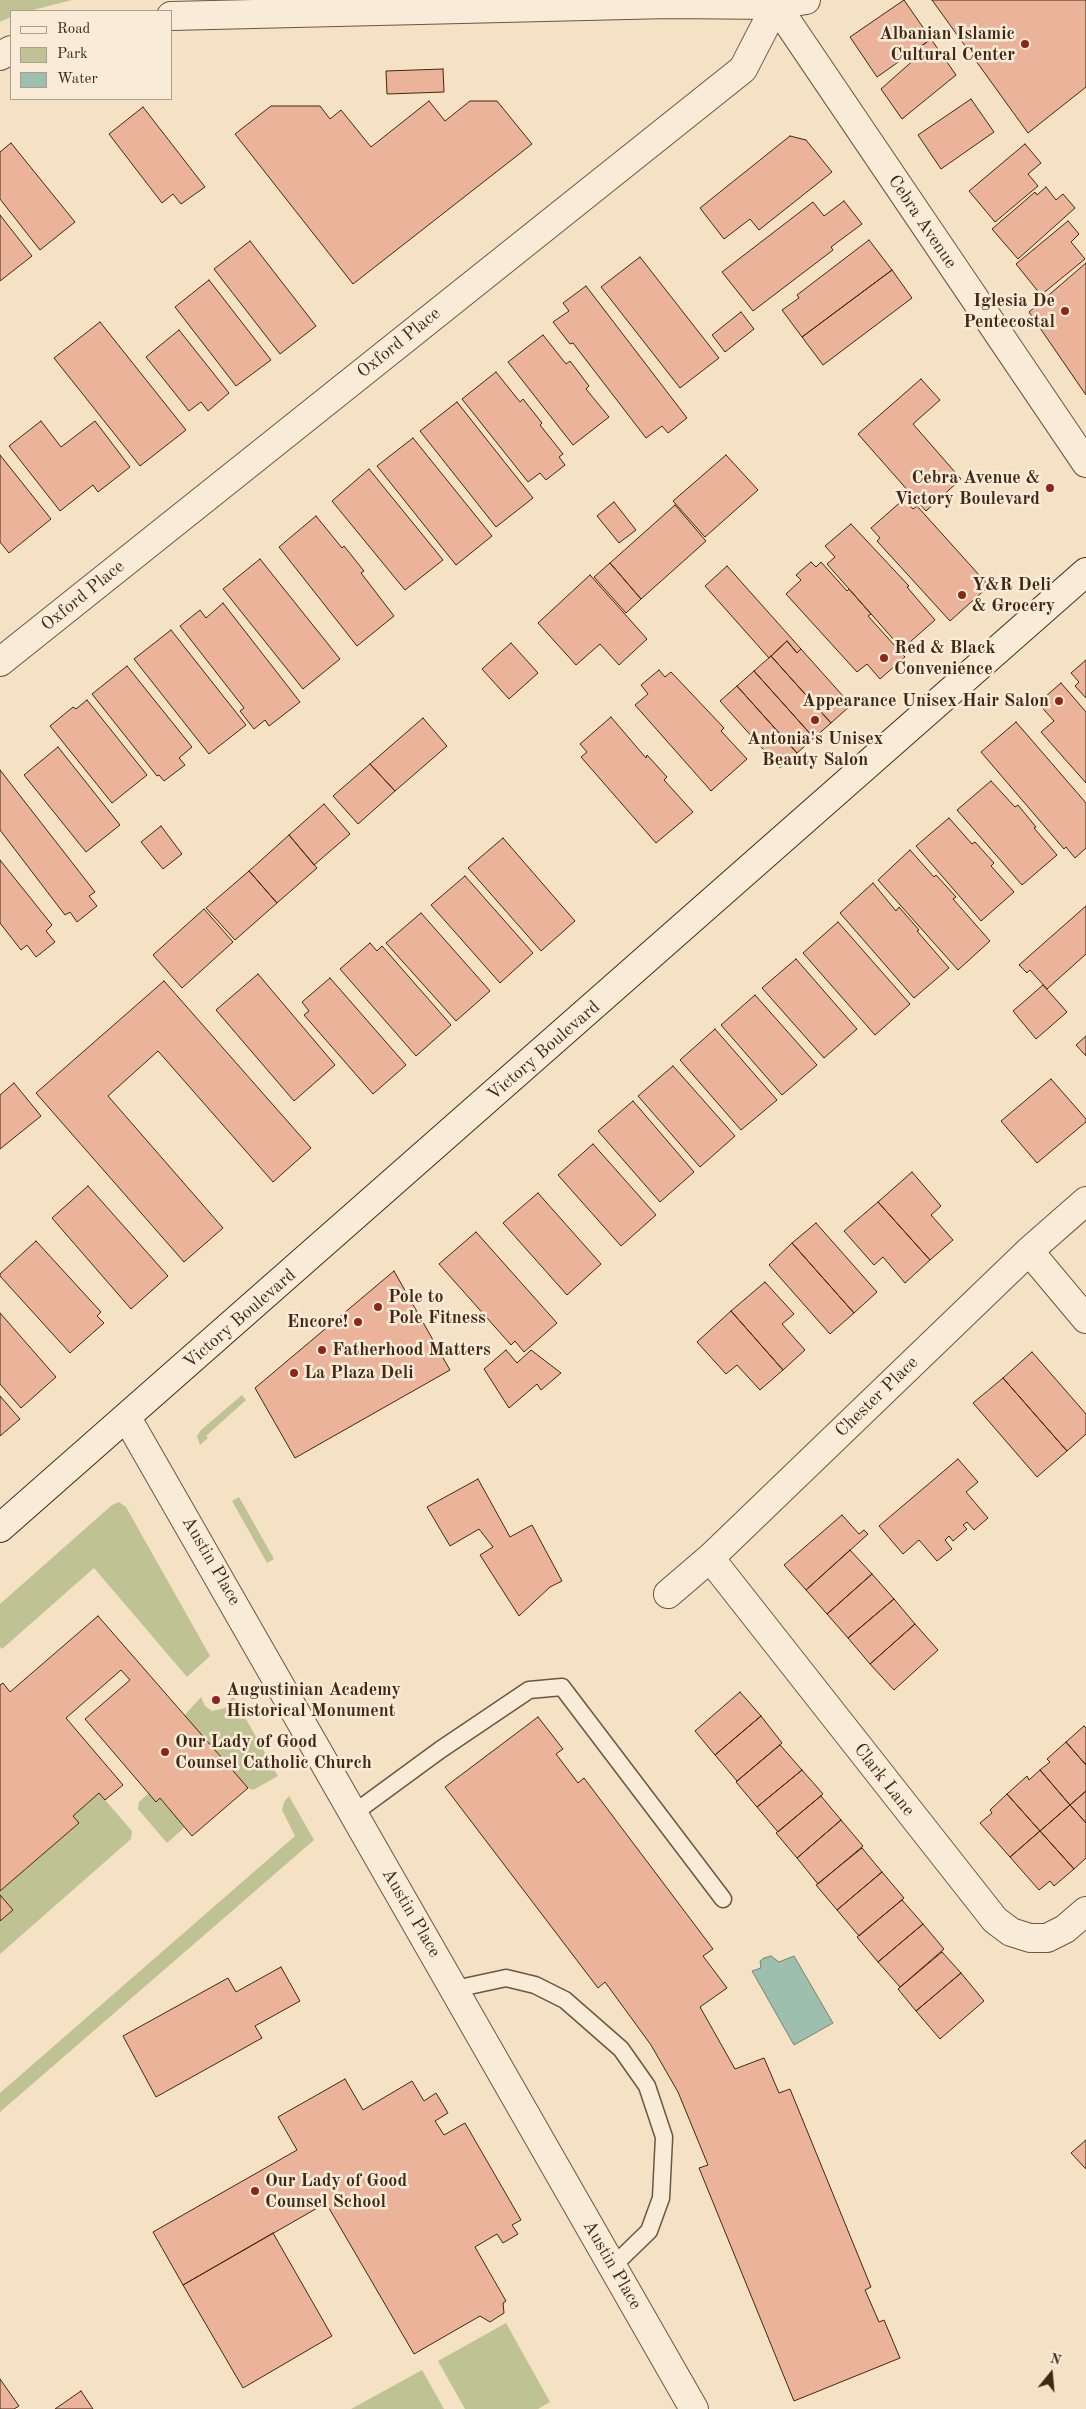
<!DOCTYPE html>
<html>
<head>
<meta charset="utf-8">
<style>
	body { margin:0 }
	#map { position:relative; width:1086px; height:2409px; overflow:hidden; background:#f5e2c5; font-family:"Old Standard TT",serif }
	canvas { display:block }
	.legend { position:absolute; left:10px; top:10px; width:162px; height:90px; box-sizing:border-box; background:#f8ecd9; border:1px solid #ae9d89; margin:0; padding:6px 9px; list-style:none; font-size:15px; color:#402712 }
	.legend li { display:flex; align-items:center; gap:10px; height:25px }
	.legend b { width:25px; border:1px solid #ae9d89 }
	.north { position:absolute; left:1026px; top:2349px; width:50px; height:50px; -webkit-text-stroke:4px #f8ecd9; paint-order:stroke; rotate:17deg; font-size:14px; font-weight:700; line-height:20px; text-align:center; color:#402712 }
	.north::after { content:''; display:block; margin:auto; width:18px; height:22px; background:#402712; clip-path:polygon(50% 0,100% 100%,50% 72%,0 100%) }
</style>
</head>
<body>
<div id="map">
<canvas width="1086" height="2409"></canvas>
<ul class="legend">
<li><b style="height:6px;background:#f8ecd9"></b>Road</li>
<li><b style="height:14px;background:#bfc292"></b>Park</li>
<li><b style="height:14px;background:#9dbfae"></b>Water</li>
</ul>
<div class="north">N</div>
</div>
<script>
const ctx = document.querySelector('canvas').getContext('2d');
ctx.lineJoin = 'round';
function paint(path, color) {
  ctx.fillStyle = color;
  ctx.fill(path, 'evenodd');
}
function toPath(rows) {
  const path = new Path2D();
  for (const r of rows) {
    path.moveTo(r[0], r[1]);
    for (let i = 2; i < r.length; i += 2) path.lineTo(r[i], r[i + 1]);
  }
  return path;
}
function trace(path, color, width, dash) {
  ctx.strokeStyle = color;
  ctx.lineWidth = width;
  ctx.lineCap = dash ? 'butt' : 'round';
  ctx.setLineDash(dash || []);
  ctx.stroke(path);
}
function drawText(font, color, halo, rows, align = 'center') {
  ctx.font = font + ' "Old Standard TT",serif';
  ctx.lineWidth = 5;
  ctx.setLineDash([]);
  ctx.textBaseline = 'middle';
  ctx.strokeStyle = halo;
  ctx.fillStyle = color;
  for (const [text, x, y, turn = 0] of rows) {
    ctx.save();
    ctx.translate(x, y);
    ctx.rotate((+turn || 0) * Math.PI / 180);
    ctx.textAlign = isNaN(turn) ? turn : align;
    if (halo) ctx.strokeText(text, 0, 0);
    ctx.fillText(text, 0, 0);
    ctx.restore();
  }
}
const green = toPath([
	[0,0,72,0,29,11,11,11,11,17,0,22],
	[242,1395,246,1400,206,1436,208,1438,200,1445,197,1436,201,1430],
	[239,1497,274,1559,267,1563,232,1501],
	[119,1502,126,1507,210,1656,187,1677,94,1568,2,1649,0,1647,0,1604,112,1505],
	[233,1696,278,1776,253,1790,248,1788,184,1716,201,1697,205,1706,212,1711,225,1708],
	[99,1793,132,1831,131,1839,0,1954,0,1921,12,1910,0,1895,0,1891,79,1823,73,1816],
	[149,1793,156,1801,160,1798,185,1827,167,1843,138,1809,139,1802],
	[289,1796,314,1840,0,2112,0,2093,295,1836,282,1810,284,1802],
	[506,2323,550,2402,538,2409,465,2409,438,2361],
	[422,2370,444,2409,351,2409]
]);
const water = toPath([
	[771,1956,779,1962,794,1956,833,2023,794,2045,752,1971,761,1968,760,1961,764,1958,771,1956]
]);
const building = toPath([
	[904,0,931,39,877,77,850,37,904,0],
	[932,0,1086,0,1086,87,1028,133,932,0],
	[931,39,956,75,902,119,881,89,917,57,913,52,931,39],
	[443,69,444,92,387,94,386,71,443,69],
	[971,99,994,132,941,169,918,135,971,99],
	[429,101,445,121,470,101,497,101,532,144,353,284,235,134,271,106,320,106,330,119,341,110,371,147,429,101],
	[143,107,205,187,181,204,173,194,162,203,109,134,143,107],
	[790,136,806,140,832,172,759,230,750,219,724,239,700,208,790,136],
	[11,143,75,222,40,250,0,199,0,152,11,143],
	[1025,144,1041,163,1028,174,1038,186,995,222,969,191,1025,144],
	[1046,187,1056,200,1063,194,1075,208,1018,259,992,229,1035,192,1037,195,1046,187],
	[844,201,862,224,831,247,833,250,753,311,722,272,813,202,824,216,844,201],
	[0,215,32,256,0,281,0,215],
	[1068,221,1079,234,1071,242,1085,259,1041,295,1016,264,1068,221],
	[869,240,892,270,802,337,782,310,799,298,797,295,869,240],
	[250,241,316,326,280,354,214,269,250,241],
	[640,257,719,358,680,388,601,287,640,257],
	[1086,263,1086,395,1029,312,1086,263],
	[892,270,912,298,823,365,802,337,892,270],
	[209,280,271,360,236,386,175,307,209,280],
	[586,286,687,418,668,433,662,426,646,438,573,343,570,344,553,322,569,311,563,303,586,286],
	[741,312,754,329,725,352,712,335,741,312],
	[100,322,186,430,140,466,54,358,100,322],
	[179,330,229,393,208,411,201,402,189,411,146,357,179,330],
	[543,335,566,364,570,361,589,386,586,389,609,417,573,445,508,362,543,335],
	[496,372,520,402,523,399,542,423,540,425,563,454,559,457,565,465,546,480,540,473,528,482,462,399,496,372],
	[921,379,940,400,913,424,961,479,926,511,858,434,921,379],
	[457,402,533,498,496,527,420,431,457,402],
	[41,421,61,447,95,421,130,467,98,492,93,485,60,511,9,446,41,421],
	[413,438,492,536,456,565,377,466,413,438],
	[0,455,51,519,9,553,0,542,0,455],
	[726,455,758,490,705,537,673,501,726,455],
	[369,469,443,560,405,590,332,501,369,469],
	[904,499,913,509,917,506,989,586,950,621,877,541,880,538,871,528,904,499],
	[614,502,636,530,619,543,597,516,614,502],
	[675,505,706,541,641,599,610,563,675,505],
	[316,516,342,548,344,546,364,571,361,573,394,616,357,646,279,547,316,516],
	[851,524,909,586,907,587,935,620,902,649,827,564,835,557,825,546,851,524],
	[260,559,340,659,303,689,223,589,260,559],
	[811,562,816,567,821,562,847,591,849,589,871,614,868,616,905,657,880,679,867,664,857,672,786,594,801,580,796,575,811,562],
	[610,563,641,599,626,613,594,577,610,563],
	[727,566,801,649,797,653,787,641,769,658,705,586,727,566],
	[590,575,647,639,619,665,600,644,576,665,538,623,590,575],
	[223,603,300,702,269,726,265,720,254,729,240,711,244,708,180,626,200,610,206,618,223,603],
	[171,630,246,725,209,754,134,659,171,630],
	[787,641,797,653,801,649,851,705,831,723,771,656,787,641],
	[511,643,538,673,509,699,482,669,511,643],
	[771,656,831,723,814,738,754,671,771,656],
	[1086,660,1086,698,1075,686,1079,682,1071,673,1086,660],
	[127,666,192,747,179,758,185,765,164,781,159,775,157,776,92,694,127,666],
	[659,670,665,677,671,672,724,728,721,731,747,759,711,791,635,705,648,694,641,685,659,670],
	[754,671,814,738,797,753,737,686,754,671],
	[1061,683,1086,712,1086,783,1041,732,1054,721,1038,703,1061,683],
	[737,686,797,753,780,768,720,701,737,686],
	[87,700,147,775,112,803,50,726,73,707,76,709,87,700],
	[611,717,646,758,647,755,667,777,664,780,693,812,656,843,581,757,587,752,580,744,611,717],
	[423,718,447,746,395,791,370,764,423,718],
	[1016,722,1086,803,1086,848,1075,858,1066,847,1064,849,981,752,1016,722],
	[58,747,120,825,86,852,24,775,58,747],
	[370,764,395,791,358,824,333,796,370,764],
	[0,770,95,892,89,896,97,906,77,922,70,912,65,915,0,830,0,770],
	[991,781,1015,807,1018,805,1036,827,1034,828,1057,855,1022,885,957,810,991,781],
	[324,804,350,834,314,865,289,835,324,804],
	[949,818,972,844,975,842,994,863,991,866,1014,892,981,921,916,846,949,818],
	[161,826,182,854,163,869,141,842,161,826],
	[289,835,317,868,277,903,249,871,289,835],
	[503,838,575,921,541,951,468,868,503,838],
	[910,850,934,877,936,875,956,897,953,899,990,941,958,970,878,880,910,850],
	[0,860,52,925,46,931,55,942,36,957,27,945,21,950,0,923,0,860],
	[249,871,277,903,235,940,206,908,249,871],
	[465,876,533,953,500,983,431,905,465,876],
	[873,883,896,911,899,907,919,930,917,931,949,968,914,998,840,913,873,883],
	[1086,906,1086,954,1047,989,1030,970,1027,973,1019,965,1086,906],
	[204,909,233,942,182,988,153,955,204,909],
	[421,913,490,991,456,1021,386,943,421,913],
	[838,922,910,1004,875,1035,803,953,838,922],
	[370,943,377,951,382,946,451,1025,416,1056,340,969,370,943],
	[796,959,857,1029,824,1058,762,988,796,959],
	[258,974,335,1065,294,1101,216,1010,258,974],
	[330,978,406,1065,373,1094,304,1015,309,1011,302,1002,330,978],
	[164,981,311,1148,273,1182,158,1051,108,1096,223,1228,184,1262,36,1093,164,981],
	[1043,985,1067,1012,1036,1039,1013,1011,1043,985],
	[755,995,817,1065,782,1095,721,1025,755,995],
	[715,1029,777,1100,741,1130,680,1060,715,1029],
	[1086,1036,1086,1056,1076,1045,1086,1036],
	[673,1066,735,1136,700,1167,638,1096,673,1066],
	[1051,1079,1086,1119,1086,1122,1037,1163,1001,1121,1051,1079],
	[14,1083,41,1116,0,1149,0,1095,14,1083],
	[633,1101,694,1172,660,1202,598,1131,633,1101],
	[593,1144,656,1215,621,1246,558,1175,593,1144],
	[912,1172,941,1206,931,1215,953,1240,930,1260,878,1202,912,1172],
	[88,1186,168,1276,131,1309,52,1218,88,1186],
	[538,1193,601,1264,567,1295,503,1223,538,1193],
	[878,1202,930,1260,905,1283,883,1257,874,1265,844,1231,878,1202],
	[816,1223,877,1292,854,1313,792,1243,816,1223],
	[476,1232,557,1323,524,1352,515,1341,511,1345,439,1264,476,1232],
	[36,1241,101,1312,97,1316,104,1323,70,1353,0,1276,0,1274,36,1241],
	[792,1243,854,1313,830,1334,769,1265,792,1243],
	[394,1271,450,1370,295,1458,255,1388,394,1271],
	[765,1282,794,1314,782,1324,805,1350,783,1370,731,1311,765,1282],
	[731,1311,783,1370,760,1390,737,1365,726,1374,697,1342,731,1311],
	[0,1313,56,1377,21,1408,0,1384,0,1313],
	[506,1350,517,1363,531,1350,561,1373,541,1390,537,1384,509,1408,484,1369,506,1350],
	[1032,1352,1086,1414,1086,1434,1067,1451,1003,1378,1032,1352],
	[1003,1378,1067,1451,1037,1477,973,1403,1003,1378],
	[0,1396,20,1419,0,1436,0,1396],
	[958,1459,978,1482,966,1492,988,1518,974,1530,967,1522,963,1525,967,1529,953,1541,949,1536,945,1540,952,1549,937,1561,919,1540,903,1554,879,1526,958,1459],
	[478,1479,510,1537,532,1525,562,1581,550,1587,519,1616,480,1555,493,1547,479,1529,450,1546,427,1507,478,1479],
	[842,1515,859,1534,864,1530,868,1534,806,1590,784,1565,842,1515],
	[850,1550,872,1574,827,1614,806,1590,850,1550],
	[872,1574,894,1599,848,1638,827,1614,872,1574],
	[894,1599,915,1624,870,1664,848,1638,894,1599],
	[98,1616,248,1788,192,1836,160,1798,156,1802,85,1719,130,1680,121,1670,66,1718,123,1785,105,1800,99,1793,73,1816,79,1823,0,1891,0,1685,3,1683,10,1692,98,1616],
	[915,1624,938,1650,894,1690,870,1664,915,1624],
	[740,1692,761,1716,715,1755,695,1731,740,1692],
	[761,1716,782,1743,737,1781,715,1755,761,1716],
	[538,1717,563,1749,556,1754,578,1783,584,1778,713,1949,703,1956,727,1988,700,2007,735,2069,764,2058,779,2093,790,2089,871,2287,865,2290,879,2322,884,2320,900,2358,794,2401,699,2168,708,2165,678,2092,651,2045,605,1982,598,1988,445,1787,538,1717],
	[1084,1726,1086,1728,1086,1765,1066,1742,1084,1726],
	[1066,1742,1086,1765,1086,1791,1070,1805,1040,1770,1050,1762,1047,1759,1066,1742],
	[780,1745,802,1770,757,1807,736,1782,780,1745],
	[802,1770,823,1794,778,1832,757,1807,802,1770],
	[1040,1770,1070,1805,1040,1831,1007,1794,1027,1776,1029,1780,1040,1770],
	[1086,1791,1086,1823,1070,1805,1086,1791],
	[1007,1794,1040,1831,1010,1857,980,1823,992,1813,990,1810,1007,1794],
	[821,1796,841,1820,797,1858,776,1833,821,1796],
	[1070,1805,1086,1823,1086,1858,1074,1869,1040,1831,1070,1805],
	[841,1820,863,1846,818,1884,797,1858,841,1820],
	[1040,1831,1074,1869,1054,1886,1050,1881,1039,1890,1010,1857,1040,1831],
	[862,1848,882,1872,837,1910,816,1885,862,1848],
	[882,1872,904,1898,859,1936,837,1910,882,1872],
	[0,1895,13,1910,0,1921,0,1895],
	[902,1900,923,1924,878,1962,857,1937,902,1900],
	[923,1924,944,1949,900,1987,878,1962,923,1924],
	[942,1952,961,1973,916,2011,898,1989,942,1952],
	[281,1967,300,2001,255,2026,262,2038,156,2097,123,2036,228,1978,236,1992,281,1967],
	[961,1973,984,2001,940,2039,916,2011,961,1973],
	[345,2079,363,2110,412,2081,424,2101,436,2093,448,2113,435,2121,444,2135,465,2123,521,2220,512,2225,518,2234,503,2243,497,2234,475,2247,506,2301,503,2303,504,2313,490,2322,480,2316,414,2354,326,2203,183,2285,153,2232,297,2150,278,2117,345,2079],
	[1086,2140,1086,2169,1071,2153,1086,2140],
	[273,2233,332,2336,243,2388,183,2285,273,2233],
	[0,2379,19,2406,14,2409,0,2409,0,2379],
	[81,2391,93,2409,55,2409,81,2391]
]);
const service = toPath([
	[354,1813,440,1750,529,1690,562,1687,723,1899],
	[455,1989,506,1978,535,1985,565,2000,621,2049,647,2086,664,2137,661,2198,649,2231,613,2266]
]);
const minor = toPath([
	[0,662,743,69,776,5,1086,463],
	[1029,1251,1086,1319],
	[127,1418,694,2409],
	[710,1558,995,1920,1011,1932,1030,1938,1047,1938,1065,1929,1086,1911],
	[668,1594,710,1558,1029,1251,1086,1201]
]);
const tertiary = toPath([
	[171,16,669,4,776,5,806,0],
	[0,56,11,50]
]);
const secondary = toPath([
	[0,1528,1086,572]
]);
const markers = [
	[1025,44,5,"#8f2418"],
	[1065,311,5,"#8f2418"],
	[1050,488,5,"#8f2418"],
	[962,595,5,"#8f2418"],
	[884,658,5,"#8f2418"],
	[1059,701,5,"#8f2418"],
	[815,720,5,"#8f2418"],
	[378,1307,5,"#8f2418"],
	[358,1322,5,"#8f2418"],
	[322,1350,5,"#8f2418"],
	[294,1373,5,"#8f2418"],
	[216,1700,5,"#8f2418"],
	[165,1752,5,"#8f2418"],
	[255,2191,5,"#8f2418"]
];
const poiNames = [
	["Albanian Islamic",1015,34,"right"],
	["Cultural Center",1015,55,"right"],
	["Iglesia De",1055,301,"right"],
	["Pentecostal",1055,322,"right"],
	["Cebra Avenue &",1040,478,"right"],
	["Victory Boulevard",1040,499,"right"],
	["Y&R Deli",972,585],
	["& Grocery",972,606],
	["Red & Black",894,648],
	["Convenience",894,669],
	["Appearance Unisex Hair Salon",1049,701,"right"],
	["Antonia's Unisex",815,739,"center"],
	["Beauty Salon",815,760,"center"],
	["Pole to",388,1297],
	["Pole Fitness",388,1318],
	["Encore!",348,1322,"right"],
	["Fatherhood Matters",332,1350],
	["La Plaza Deli",304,1373],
	["Augustinian Academy",226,1690],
	["Historical Monument",226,1711],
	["Our Lady of Good",175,1742],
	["Counsel Catholic Church",175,1763],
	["Our Lady of Good",265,2181],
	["Counsel School",265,2202]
];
const streetNames = [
	["Cebra Avenue",922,222,56],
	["Oxford Place",399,343,-39],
	["Oxford Place",83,596,-39],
	["Victory Boulevard",544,1051,-41],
	["Victory Boulevard",240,1319,-41],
	["Chester Place",877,1397,-44],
	["Austin Place",211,1561,60],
	["Clark Lane",884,1780,52],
	["Austin Place",411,1913,60],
	["Austin Place",612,2265,60]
];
paint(green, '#bfc292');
paint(water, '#9dbfae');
trace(water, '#788270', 1);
paint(building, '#ebb49a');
trace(building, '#402712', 1);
trace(service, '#6d563f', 19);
trace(minor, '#6d563f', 30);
trace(tertiary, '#6d563f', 30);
trace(secondary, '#402712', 30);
trace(service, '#f8ecd9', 16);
trace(minor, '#f8ecd9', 28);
trace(tertiary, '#f8ecd9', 28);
trace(secondary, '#f8ecd9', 28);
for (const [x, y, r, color] of markers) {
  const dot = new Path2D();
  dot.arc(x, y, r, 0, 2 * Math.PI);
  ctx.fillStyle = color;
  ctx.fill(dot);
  trace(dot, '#f8ecd9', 2);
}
drawText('bold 18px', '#402712', '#f8ecd9', poiNames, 'left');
drawText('18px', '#402712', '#f8ecd9', streetNames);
</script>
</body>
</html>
